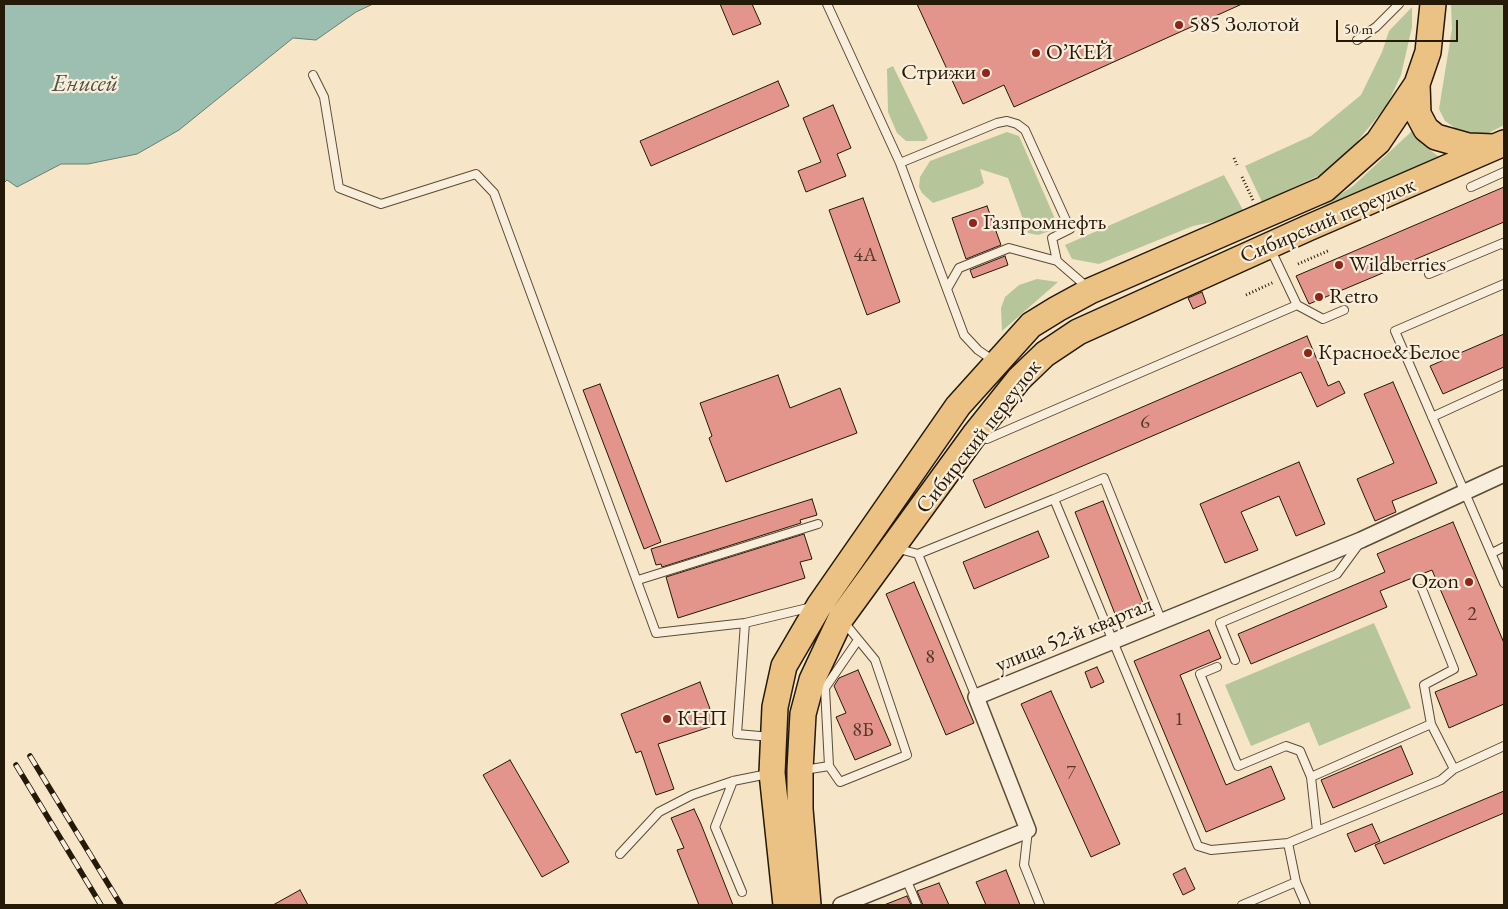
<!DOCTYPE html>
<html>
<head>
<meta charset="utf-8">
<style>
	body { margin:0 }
	#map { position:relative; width:1508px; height:909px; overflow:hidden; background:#f6e5c7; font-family:"EB Garamond",serif }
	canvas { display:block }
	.frame { position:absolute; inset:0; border:5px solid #251908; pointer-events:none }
	.scale { position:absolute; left:1336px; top:20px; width:122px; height:22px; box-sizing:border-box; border:2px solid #251908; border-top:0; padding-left:6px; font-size:15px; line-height:18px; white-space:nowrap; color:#251908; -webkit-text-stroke:4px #f9eedb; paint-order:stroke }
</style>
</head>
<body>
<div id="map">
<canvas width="1508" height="909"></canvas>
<div class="frame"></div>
<div class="scale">50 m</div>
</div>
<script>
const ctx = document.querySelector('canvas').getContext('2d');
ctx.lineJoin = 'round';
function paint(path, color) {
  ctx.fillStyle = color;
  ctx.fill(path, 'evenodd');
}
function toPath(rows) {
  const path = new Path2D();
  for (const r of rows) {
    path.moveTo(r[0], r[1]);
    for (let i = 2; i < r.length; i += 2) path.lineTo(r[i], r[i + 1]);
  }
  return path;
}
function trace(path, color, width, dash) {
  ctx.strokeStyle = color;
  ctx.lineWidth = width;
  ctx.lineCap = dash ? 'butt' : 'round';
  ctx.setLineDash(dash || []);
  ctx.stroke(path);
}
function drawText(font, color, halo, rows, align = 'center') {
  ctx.font = font + ' "EB Garamond",serif';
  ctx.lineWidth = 4.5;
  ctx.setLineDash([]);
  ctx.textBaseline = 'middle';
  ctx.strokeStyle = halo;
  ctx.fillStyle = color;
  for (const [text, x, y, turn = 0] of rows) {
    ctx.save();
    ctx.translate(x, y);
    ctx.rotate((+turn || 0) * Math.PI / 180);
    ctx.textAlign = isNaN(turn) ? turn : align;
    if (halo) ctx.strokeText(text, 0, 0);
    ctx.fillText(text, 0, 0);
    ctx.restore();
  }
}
const green = toPath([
	[1451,4,1504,4,1504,125,1485,135,1458,130,1445,121,1439,109,1452,29],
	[1412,7,1412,27,1401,75,1387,105,1357,142,1320,175,1262,202,1245,166,1311,136,1361,95,1382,52,1389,31],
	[893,66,928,138,925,141,906,141,897,133,888,112,887,69],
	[1412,131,1422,144,1442,159,1358,198,1323,206,1353,186],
	[1007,132,1019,136,1059,228,1038,235,1028,233,1008,178,980,169,984,183,979,187,933,203,922,193,919,187,920,177,930,161],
	[1224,175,1243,210,1217,221,1193,226,1099,264,1072,259,1065,245],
	[1037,279,1058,282,1002,331,1001,308,1005,297,1019,285],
	[1374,623,1411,708,1319,746,1309,722,1251,746,1225,685]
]);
const water = toPath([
	[4,4,373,4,356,12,316,40,293,38,179,130,137,154,88,164,61,164,17,187,7,180,4,183,4,4]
]);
const building = toPath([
	[720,4,752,4,761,24,733,35,720,4],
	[917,4,1242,4,1014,107,1004,85,963,104,917,4],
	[778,81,789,106,651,166,640,141,778,81],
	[833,105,851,148,837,154,846,176,806,192,798,171,821,162,803,118,833,105],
	[1504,187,1504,222,1309,304,1296,276,1504,187],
	[863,198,900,302,867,315,829,210,863,198],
	[987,206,1001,245,966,259,952,218,987,206],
	[1005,256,1008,265,973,278,970,270,1005,256],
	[1202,292,1206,303,1193,309,1188,298,1202,292],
	[1504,334,1504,367,1443,394,1430,366,1504,334],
	[1307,336,1328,386,1339,381,1345,393,1317,407,1301,372,985,508,973,480,1307,336],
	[778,375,790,408,840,388,857,433,726,482,709,438,712,436,700,403,778,375],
	[1393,382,1437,483,1392,501,1396,512,1375,521,1357,479,1394,463,1364,394,1393,382],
	[600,384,661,542,644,549,583,390,600,384],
	[1299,462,1325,524,1296,536,1279,496,1241,512,1258,550,1225,563,1200,504,1299,462],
	[812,499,817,515,800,520,801,523,662,567,661,564,656,565,651,549,812,499],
	[1103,501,1143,603,1115,614,1075,512,1103,501],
	[1453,522,1504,643,1504,704,1449,728,1435,692,1477,675,1432,570,1380,591,1387,607,1251,664,1238,634,1385,572,1377,554,1453,522],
	[1038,531,1049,557,974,589,963,562,1038,531],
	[804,534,812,559,800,562,805,578,678,618,666,577,804,534],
	[914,582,974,723,946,735,886,594,914,582],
	[1209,630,1221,658,1180,675,1226,785,1271,766,1285,799,1206,832,1134,661,1209,630],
	[1097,667,1104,682,1091,688,1085,672,1097,667],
	[858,670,891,745,855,760,836,717,846,713,834,686,839,678,858,670],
	[700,682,716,725,658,744,674,789,656,795,641,751,636,753,621,714,700,682],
	[1051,691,1120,844,1091,857,1021,704,1051,691],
	[1401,746,1413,774,1333,808,1321,780,1401,746],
	[510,760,569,862,542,877,483,775,510,760],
	[1504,791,1504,813,1384,864,1375,845,1504,791],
	[694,809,701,824,733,905,699,905,677,850,684,848,671,818,694,809],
	[1372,824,1380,841,1355,852,1347,834,1372,824],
	[1185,868,1195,889,1183,895,1173,874,1185,868],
	[1006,870,1020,905,986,905,976,882,1006,870],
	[939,883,949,905,923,905,917,891,939,883],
	[300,890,308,905,273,905,300,890],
	[907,896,911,905,884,905,907,896]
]);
const path = toPath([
	[1234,158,1237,165],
	[1242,177,1253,200],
	[1298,264,1330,250],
	[1246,295,1274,282]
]);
const service = toPath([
	[827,4,900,163,964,335,978,350,994,361],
	[1357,40,1376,27,1399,4],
	[313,75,324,97,339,188,381,204,476,174,494,193,656,633,745,623,812,607],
	[900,163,997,123,1007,121,1017,124,1025,130,1070,229,1052,238,1057,261],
	[1471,187,1504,172],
	[1429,274,1503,243,1504,245],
	[1504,284,1395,331,1504,583],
	[947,289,959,268,1009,248,1057,261,1087,287],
	[1297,305,1323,319,1344,310],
	[1432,417,1504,384],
	[979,436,987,439,1297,305,1270,248],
	[1054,499,1104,478,1162,622],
	[895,548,918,554,1054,499,1198,846,1211,850,1288,843],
	[1492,553,1504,547],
	[918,554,976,697],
	[638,580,818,524],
	[1422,589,1454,669,1424,685,1431,724,1454,769],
	[745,623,737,734,771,737],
	[1235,660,1220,623,1337,574,1359,544],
	[1217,667,1200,674,1238,766,1286,746,1300,751,1311,777,1317,831],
	[829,766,825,688,858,640],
	[804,770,829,766,840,782,907,755,875,660,843,621],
	[1311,777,1431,724],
	[733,781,715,827,742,892],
	[1028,830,1024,865,1040,905],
	[620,854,659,812,692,795,733,781,768,774],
	[907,881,917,905],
	[1296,882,1288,843,1441,780,1454,769,1504,746],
	[1242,905,1296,882,1306,905]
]);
const minor = toPath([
	[841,905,1028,830,976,697,1361,540,1504,474]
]);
const primary = toPath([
	[1433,4,1428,52,1417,84,1418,114,1426,129,1436,137,1468,146,1493,147],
	[786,905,772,773,775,707,784,666,819,606,958,406,1031,325,1057,309,1090,291,1325,189,1378,142,1417,84],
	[808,905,800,809,800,770,803,714,812,680,841,618,975,434,1019,379,1045,354,1078,332,1308,228,1504,143]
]);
const rail = toPath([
	[30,756,121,905],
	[16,765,101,905]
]);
const markers = [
	[1179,25,5,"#8f2418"],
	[1036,53,5,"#8f2418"],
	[986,73,5,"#8f2418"],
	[973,223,5,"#8f2418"],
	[1339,265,5,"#8f2418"],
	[1319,297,5,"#8f2418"],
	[1308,353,5,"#8f2418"],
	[1469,582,5,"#8f2418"],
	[667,719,5,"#8f2418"]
];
const numberNames = [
	["4А",865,256],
	["6",1145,423],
	["2",1472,615],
	["8",930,658],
	["1",1179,720],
	["8Б",863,731],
	["7",1071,774]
];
const poiNames = [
	["585 Золотой",1189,25],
	["О’КЕЙ",1046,53],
	["Стрижи",976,73,"right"],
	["Газпромнефть",983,223],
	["Wildberries",1349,265],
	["Retro",1329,297],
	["Красное&Белое",1318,353],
	["Ozon",1459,582,"right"],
	["КНП",677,719]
];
const streetNames = [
	["Сибирский переулок",1328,221,-23],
	["Сибирский переулок",979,437,-52],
	["улица 52-й квартал",1074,635,-22]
];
const waterNames = [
	["Енисей",85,84]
];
paint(green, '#b7c69a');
paint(water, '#9dbfb1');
trace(water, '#6d7d6d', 1);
paint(building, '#e3958c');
trace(building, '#251908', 1);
trace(service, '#594c38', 10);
trace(minor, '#594c38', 18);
trace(primary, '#251908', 28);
trace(path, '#251908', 3, [1, 2.5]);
trace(service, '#f9eedb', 8);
trace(minor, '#f9eedb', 15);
trace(primary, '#ebc284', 25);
trace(rail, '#251908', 5.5);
trace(rail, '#f9eedb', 4, [11]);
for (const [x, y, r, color] of markers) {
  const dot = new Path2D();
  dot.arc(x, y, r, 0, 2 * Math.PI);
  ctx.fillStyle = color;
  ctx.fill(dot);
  trace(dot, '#f9eedb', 2);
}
drawText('20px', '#543829', null, numberNames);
drawText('22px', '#251908', '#f9eedb', poiNames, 'left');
drawText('22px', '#251908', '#f9eedb', streetNames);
drawText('italic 24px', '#4f5343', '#f9eedb', waterNames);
</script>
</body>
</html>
